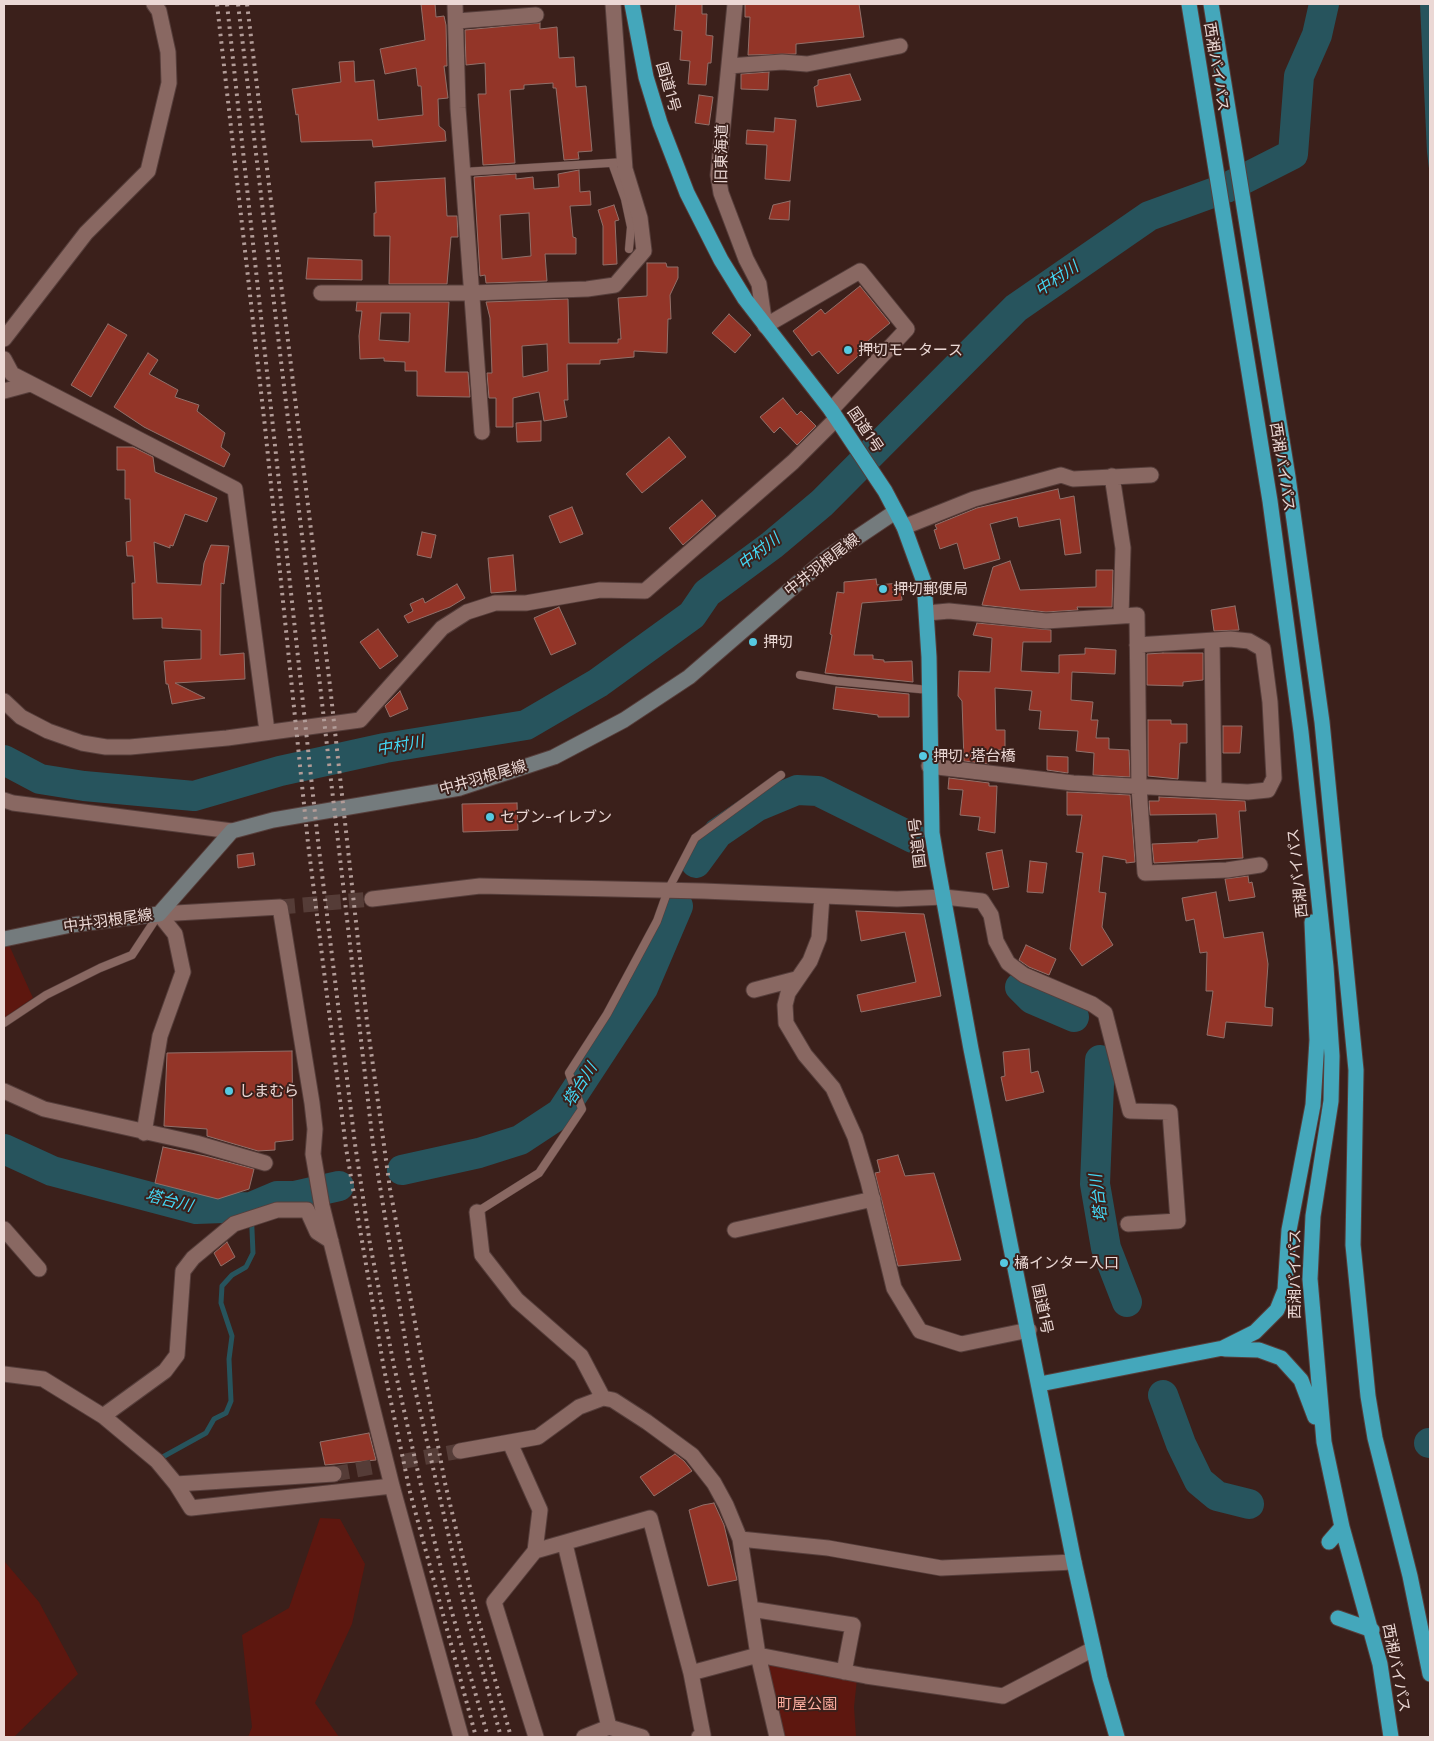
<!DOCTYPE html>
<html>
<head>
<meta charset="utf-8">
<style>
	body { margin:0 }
	#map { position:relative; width:1434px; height:1741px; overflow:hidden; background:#3b201b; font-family:Inter,sans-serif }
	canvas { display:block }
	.frame { position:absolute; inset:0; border:5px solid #ebd8d5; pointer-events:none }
</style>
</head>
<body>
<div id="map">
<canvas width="1434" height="1741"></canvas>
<div class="frame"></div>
</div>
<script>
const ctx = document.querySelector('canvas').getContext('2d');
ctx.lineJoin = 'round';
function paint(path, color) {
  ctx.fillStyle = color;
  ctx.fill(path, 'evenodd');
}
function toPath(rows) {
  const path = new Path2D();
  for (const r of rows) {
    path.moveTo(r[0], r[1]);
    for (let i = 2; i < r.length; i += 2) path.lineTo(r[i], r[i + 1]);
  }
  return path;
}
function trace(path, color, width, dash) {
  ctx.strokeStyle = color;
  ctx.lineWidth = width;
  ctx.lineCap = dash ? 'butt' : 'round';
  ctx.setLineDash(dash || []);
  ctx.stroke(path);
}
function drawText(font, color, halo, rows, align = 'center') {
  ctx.font = font + ' Inter,"Noto Sans JP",sans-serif';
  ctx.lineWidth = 4;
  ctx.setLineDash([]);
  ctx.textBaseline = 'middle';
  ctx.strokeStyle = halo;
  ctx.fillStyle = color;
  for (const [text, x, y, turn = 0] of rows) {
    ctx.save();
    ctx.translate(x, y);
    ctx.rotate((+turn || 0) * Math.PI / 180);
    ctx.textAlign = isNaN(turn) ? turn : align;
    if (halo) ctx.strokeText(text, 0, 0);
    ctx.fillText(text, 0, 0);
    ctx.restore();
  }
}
const green = toPath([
	[9,945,33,998,4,1018,4,946],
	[320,1518,340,1519,365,1564,352,1624,315,1703,339,1737,248,1737,252,1727,242,1635,289,1608],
	[5,1562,39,1602,78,1674,14,1737,4,1737],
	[766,1663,857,1679,854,1707,856,1736,781,1737]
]);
const water = toPath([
	[1420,4,1430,4,1430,177,1427,152]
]);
const stream = toPath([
	[159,1459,206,1433,214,1419,226,1413,231,1401,229,1359,232,1336,221,1303,222,1286,232,1275,246,1267,253,1253,251,1207]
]);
const river = toPath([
	[4,760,40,779,84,786,194,796,280,771,385,748,526,725,598,683,692,615,707,593,772,545,822,503,1016,308,1149,216,1226,188,1293,154,1299,76,1317,35,1324,4],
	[696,863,718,833,756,807,797,790,818,791,913,838],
	[1020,987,1032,999,1074,1017],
	[1100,1060,1095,1184,1106,1248,1127,1302],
	[4,1149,52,1171,196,1209,251,1207,277,1196,295,1196,339,1186],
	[402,1170,479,1153,520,1140,561,1113,643,988,678,906],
	[1163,1395,1181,1444,1199,1481,1217,1496,1249,1504],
	[1429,1443,1430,1443]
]);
const building = toPath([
	[421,4,435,4,436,17,444,16,446,25,447,66,444,66,448,98,438,99,439,126,445,131,446,141,373,147,372,140,301,142,298,114,296,115,292,89,341,82,339,62,354,61,355,82,374,80,378,120,423,115,421,86,418,86,416,68,385,74,380,49,425,40,421,4],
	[676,4,702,4,702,14,707,14,706,35,713,36,711,63,708,63,706,85,688,84,690,61,680,60,682,31,674,30,676,4],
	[745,4,859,4,864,37,796,44,796,54,748,55,750,17,745,17,745,4],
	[540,23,540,29,557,27,559,58,574,57,576,87,586,86,592,151,578,152,579,159,564,160,556,88,553,88,553,83,524,85,524,89,510,90,515,163,483,165,478,94,486,94,485,63,466,65,465,30,540,23],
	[769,72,768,90,741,89,741,74,769,72],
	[850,74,861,100,817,107,814,87,818,85,818,80,850,74],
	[699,95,713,97,709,125,695,123,699,95],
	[775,118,796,120,790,181,765,179,767,145,746,144,747,130,774,132,775,118],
	[579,170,580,192,590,191,591,205,570,206,573,237,576,238,576,254,545,254,547,281,486,283,485,275,480,276,474,177,516,174,516,179,533,177,534,189,559,187,558,174,579,170],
	[529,213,531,256,502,259,500,215,529,213],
	[445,178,447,216,457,216,458,237,451,237,447,284,389,284,390,236,374,236,374,213,376,213,375,182,445,178],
	[790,201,789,220,769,219,773,205,790,201],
	[614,205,619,220,615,221,617,264,603,265,603,226,598,210,614,205],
	[308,258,362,260,362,280,306,279,308,258],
	[647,263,666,263,667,267,678,267,678,278,670,295,671,319,668,319,667,353,634,351,634,357,600,360,600,364,567,364,568,400,564,400,567,417,544,421,539,392,513,398,513,427,496,427,496,398,489,398,487,373,492,373,490,318,486,302,568,299,569,343,618,343,618,339,621,339,618,298,647,296,647,263],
	[547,344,548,371,523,377,522,346,547,344],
	[860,286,890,323,862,346,865,350,838,374,819,351,812,356,793,331,821,309,825,314,860,286],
	[357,302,449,302,445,372,468,372,470,397,417,396,417,371,405,371,405,362,384,361,384,358,360,359,359,336,362,311,356,311,357,302],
	[381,313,410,313,409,342,379,340,381,313],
	[729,314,751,335,735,353,712,333,729,314],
	[108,324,127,335,91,397,71,385,108,324],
	[148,353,158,360,149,374,178,390,175,397,199,405,197,411,225,433,221,447,230,454,224,467,144,427,114,407,148,353],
	[783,398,797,415,801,411,816,426,797,445,780,427,774,433,760,417,783,398],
	[541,421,541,441,517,442,516,423,541,421],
	[669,437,686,457,642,493,626,474,669,437],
	[117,447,133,447,153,457,155,472,217,498,207,522,185,514,173,546,170,545,170,548,154,542,157,583,201,585,204,563,211,545,229,546,224,584,221,583,220,655,244,653,245,679,175,683,205,698,172,704,168,684,166,684,164,661,201,659,201,630,162,628,162,618,133,619,132,583,135,583,133,556,127,556,126,542,131,541,130,499,125,499,125,470,117,470,117,447],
	[1058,489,1060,499,1074,496,1081,553,1065,555,1060,519,1019,527,1017,517,990,524,1000,559,964,569,957,543,940,549,934,530,937,529,935,525,977,508,1058,489],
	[702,500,716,516,683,545,669,528,702,500],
	[572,507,583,534,560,543,549,516,572,507],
	[422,532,436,535,431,558,417,555,422,532],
	[513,555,516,591,491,593,488,558,513,555],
	[1010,561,1020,590,1096,587,1096,570,1113,570,1112,607,1077,607,1078,610,1046,612,982,605,993,567,1010,561],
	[876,579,877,585,900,583,902,600,862,603,854,655,873,655,873,659,884,660,884,662,912,661,913,682,825,673,832,635,830,634,837,592,844,593,844,582,876,579],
	[457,584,465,598,450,607,408,623,404,616,413,611,410,604,423,598,425,603,457,584],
	[1235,606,1239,630,1214,631,1211,610,1235,606],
	[559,607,576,644,551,655,534,618,559,607],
	[977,623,1051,630,1051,642,1023,642,1021,671,1059,673,1059,655,1085,654,1085,648,1116,650,1115,674,1072,672,1071,700,1093,702,1091,720,1098,720,1096,738,1109,738,1109,749,1129,750,1130,777,1093,775,1094,753,1076,751,1078,731,1039,729,1041,711,1029,710,1032,691,995,688,996,730,1005,730,1005,750,989,750,989,764,964,761,962,701,958,696,959,671,990,672,992,638,973,635,977,623],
	[378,629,398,656,380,669,360,642,378,629],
	[1163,653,1203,653,1203,680,1183,682,1183,686,1147,685,1147,654,1163,653],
	[836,687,909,694,909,717,878,717,878,715,833,709,836,687],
	[400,691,408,709,390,717,385,706,400,691],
	[1148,720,1171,720,1171,724,1187,724,1187,743,1180,743,1178,779,1148,776,1148,720],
	[1223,726,1242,726,1240,753,1223,753,1223,726],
	[1047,756,1068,757,1068,773,1047,770,1047,756],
	[949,778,989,783,989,786,997,786,995,833,978,830,980,817,960,815,963,790,948,789,949,778],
	[1067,792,1130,795,1135,862,1126,863,1126,860,1103,856,1099,892,1106,893,1102,927,1113,945,1082,966,1070,949,1083,853,1076,852,1082,815,1067,815,1067,792],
	[1159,797,1245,801,1246,811,1239,811,1243,858,1154,863,1152,844,1198,842,1198,840,1218,838,1216,814,1150,815,1149,801,1159,801,1159,797],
	[517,803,518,830,463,832,462,804,517,803],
	[1002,850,1009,887,993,890,986,853,1002,850],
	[253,853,255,865,238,868,237,855,253,853],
	[1030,861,1047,863,1043,893,1027,892,1030,861],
	[1248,876,1249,883,1252,882,1255,897,1229,901,1225,879,1248,876],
	[1216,892,1224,938,1263,932,1268,964,1265,1007,1273,1008,1272,1026,1226,1022,1224,1038,1207,1035,1213,991,1206,991,1207,952,1200,953,1194,919,1186,921,1182,898,1216,892],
	[856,911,924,914,941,996,861,1012,857,995,916,982,905,932,861,941,856,911],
	[1026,945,1056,959,1049,975,1029,967,1019,960,1026,945],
	[1029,1049,1031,1073,1038,1071,1044,1092,1006,1101,1001,1077,1005,1076,1003,1052,1029,1049],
	[292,1051,293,1140,275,1142,275,1150,258,1151,207,1136,207,1129,164,1126,167,1053,292,1051],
	[163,1147,205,1156,254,1169,249,1189,218,1199,155,1183,163,1147],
	[898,1155,905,1176,934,1173,961,1260,898,1266,875,1173,880,1172,877,1160,898,1155],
	[227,1242,235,1257,221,1266,214,1253,227,1242],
	[369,1433,376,1460,325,1465,320,1442,369,1433],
	[675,1454,684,1461,692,1471,654,1496,640,1477,675,1454],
	[714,1503,724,1525,737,1580,708,1586,689,1510,703,1505,714,1503]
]);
const streetTunnel = toPath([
	[280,907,372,899],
	[334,1474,460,1451]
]);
const lane = toPath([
	[612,163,625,199,631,227,629,249],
	[463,172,625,162],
	[800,675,836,681,929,690],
	[4,1023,46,995,100,968,132,955,159,914],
	[477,1212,539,1173,582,1109,569,1073,607,1014,657,921,668,890,695,838,781,775]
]);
const street = toPath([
	[455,4,458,108,482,432],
	[735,4,718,175,721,193,746,259,759,284,765,326,860,271,907,329,831,410],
	[457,21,536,15],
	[729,66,782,62,807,64,900,46],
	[321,293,472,293,587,289,615,285,644,251,640,218,625,169,613,4],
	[4,339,86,233,148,171,169,83,168,52,159,11,154,4],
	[4,359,12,374,235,489,267,731],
	[4,391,30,384],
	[1112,476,1123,548,1121,616],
	[904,527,974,499,1061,475,1073,479,1151,475],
	[927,613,949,611,1046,621,1137,615,1139,787,1145,873,1227,870,1260,865],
	[1212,641,1214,790],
	[4,701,21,717,48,731,82,743,106,747,130,747,227,738,360,720,442,628,467,612,495,603,526,603,600,590,645,591,793,462,836,419],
	[929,766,1073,783,1248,792,1268,790,1274,778,1270,702,1263,649,1249,641,1230,639,1137,645],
	[4,800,13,803,232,831],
	[822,896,819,938,810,961,788,993,785,1005,786,1023,805,1055,833,1088,855,1137,868,1181,894,1288,920,1331,961,1344,1029,1330],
	[372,899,480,886,703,891,897,899,944,897,982,901,991,915,996,941,1008,963,1024,975,1092,1004,1105,1013,1130,1111,1170,1112,1178,1221,1128,1224],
	[159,914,280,907,312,1103,315,1129,313,1154,322,1206,392,1486,461,1737],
	[754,990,796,979],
	[4,1091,44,1109,196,1143,265,1163],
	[144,1133,160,1036,183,972,175,934,159,914],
	[477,1212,482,1255,517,1300,581,1356,603,1398],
	[4,1229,39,1269],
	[735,1230,873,1199],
	[4,1374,43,1379,103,1416,157,1461,176,1484,191,1508,392,1486],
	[103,1416,165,1371,177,1355,183,1271,193,1258,234,1224,277,1210,307,1210,317,1232,331,1241],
	[510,1443,540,1510,535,1551,494,1602,536,1737],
	[460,1451,538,1437,579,1407,603,1398,613,1400,647,1422,692,1455,714,1483,726,1505,740,1539,758,1655,777,1737],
	[176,1484,334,1474],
	[740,1539,828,1548,941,1568,1074,1562],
	[565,1544,609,1727],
	[535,1551,650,1518,691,1673,703,1735,699,1737],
	[751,1609,853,1625,844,1672],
	[691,1673,758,1655,866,1676,1003,1696,1093,1649],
	[584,1737,609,1727,642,1737]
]);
const secondary = toPath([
	[4,939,71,925,159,914,232,831,273,820,460,788,554,757,624,720,689,677,828,557,895,512]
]);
const highway = toPath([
	[632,4,646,77,660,123,687,193,721,260,745,299,831,410,885,491,904,527,924,582,929,657,932,833,937,863,971,1049,1074,1562,1100,1678,1117,1737],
	[1189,4,1270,501,1301,732,1326,967,1332,1056,1331,1101,1313,1216,1310,1279,1324,1442,1342,1527,1380,1664,1391,1737],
	[1211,4,1288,477,1322,722,1356,1070,1353,1245,1368,1396,1375,1438,1410,1576,1430,1674],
	[1225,1349,1259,1350,1281,1358,1301,1380,1315,1417],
	[1040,1384,1223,1348,1255,1332,1277,1310,1285,1290,1289,1230,1313,1105,1317,1040,1312,922],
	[1329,1542,1342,1527],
	[1338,1618,1372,1630]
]);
const rail = toPath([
	[217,4,265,427,308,843,346,1148,384,1369,410,1492,476,1737],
	[227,4,318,841,355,1144,370,1244,394,1366,422,1490,451,1609,488,1737],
	[238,4,320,685,373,1144,409,1363,465,1607,501,1737],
	[247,4,330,686,367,1022,390,1189,445,1483,474,1604,511,1737]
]);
const markers = [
	[848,350,5,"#56c9e1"],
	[883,589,5,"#56c9e1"],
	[753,642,5,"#56c9e1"],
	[923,756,5,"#56c9e1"],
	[490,817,5,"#56c9e1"],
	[229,1091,5,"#56c9e1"],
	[1004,1263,5,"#56c9e1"]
];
const streetNames = [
	["西湘バイパス",1216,67,81],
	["国道1号",668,87,74],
	["旧東海道",722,154,-89],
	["国道1号",865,430,56],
	["西湘バイパス",1282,467,81],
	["中井羽根尾線",822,565,-38],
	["中井羽根尾線",483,778,-16],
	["国道1号",918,843,-97],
	["西湘バイパス",1298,873,-96],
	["中井羽根尾線",108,921,-8],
	["西湘バイパス",1295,1274,-90],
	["国道1号",1042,1309,78],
	["西湘バイパス",1396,1668,79]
];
const poiNames = [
	["押切モータース",858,350],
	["押切郵便局",893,589],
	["押切",763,642],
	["押切･塔台橋",933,756],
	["セブン-イレブン",500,817],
	["しまむら",239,1091],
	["橘インター入口",1014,1263]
];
const parkNames = [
	["町屋公園",807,1704]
];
const waterNames = [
	["中村川",1057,279,-34],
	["中村川",759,552,-38],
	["中村川",400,746,-10],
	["塔台川",580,1085,-57],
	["塔台川",1099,1198,-97],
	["塔台川",169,1201,14]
];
paint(green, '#5d170f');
paint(water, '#27545d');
trace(stream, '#27545d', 5);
trace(river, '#27545d', 30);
paint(building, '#933528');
trace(building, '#91706a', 1);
trace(streetTunnel, '#553c37', 15, [15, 8]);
trace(lane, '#563e3b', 9);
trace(street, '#563e3b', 17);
trace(secondary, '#563e3b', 17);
trace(highway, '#563e3b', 17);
trace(lane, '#896862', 8);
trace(street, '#896862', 15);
trace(secondary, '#747b7d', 15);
trace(highway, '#44a7bb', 15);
trace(rail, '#b29c98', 4, [2.5, 5]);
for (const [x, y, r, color] of markers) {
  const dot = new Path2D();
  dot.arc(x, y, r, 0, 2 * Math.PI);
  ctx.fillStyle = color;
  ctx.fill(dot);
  trace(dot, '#3b201b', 2);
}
drawText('15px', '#ebd8d5', '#3b201b', streetNames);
drawText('15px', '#ebd8d5', '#3b201b', poiNames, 'left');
drawText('15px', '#fcad9f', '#3b201b', parkNames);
drawText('italic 16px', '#43d8f5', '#3b201b', waterNames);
</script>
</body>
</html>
